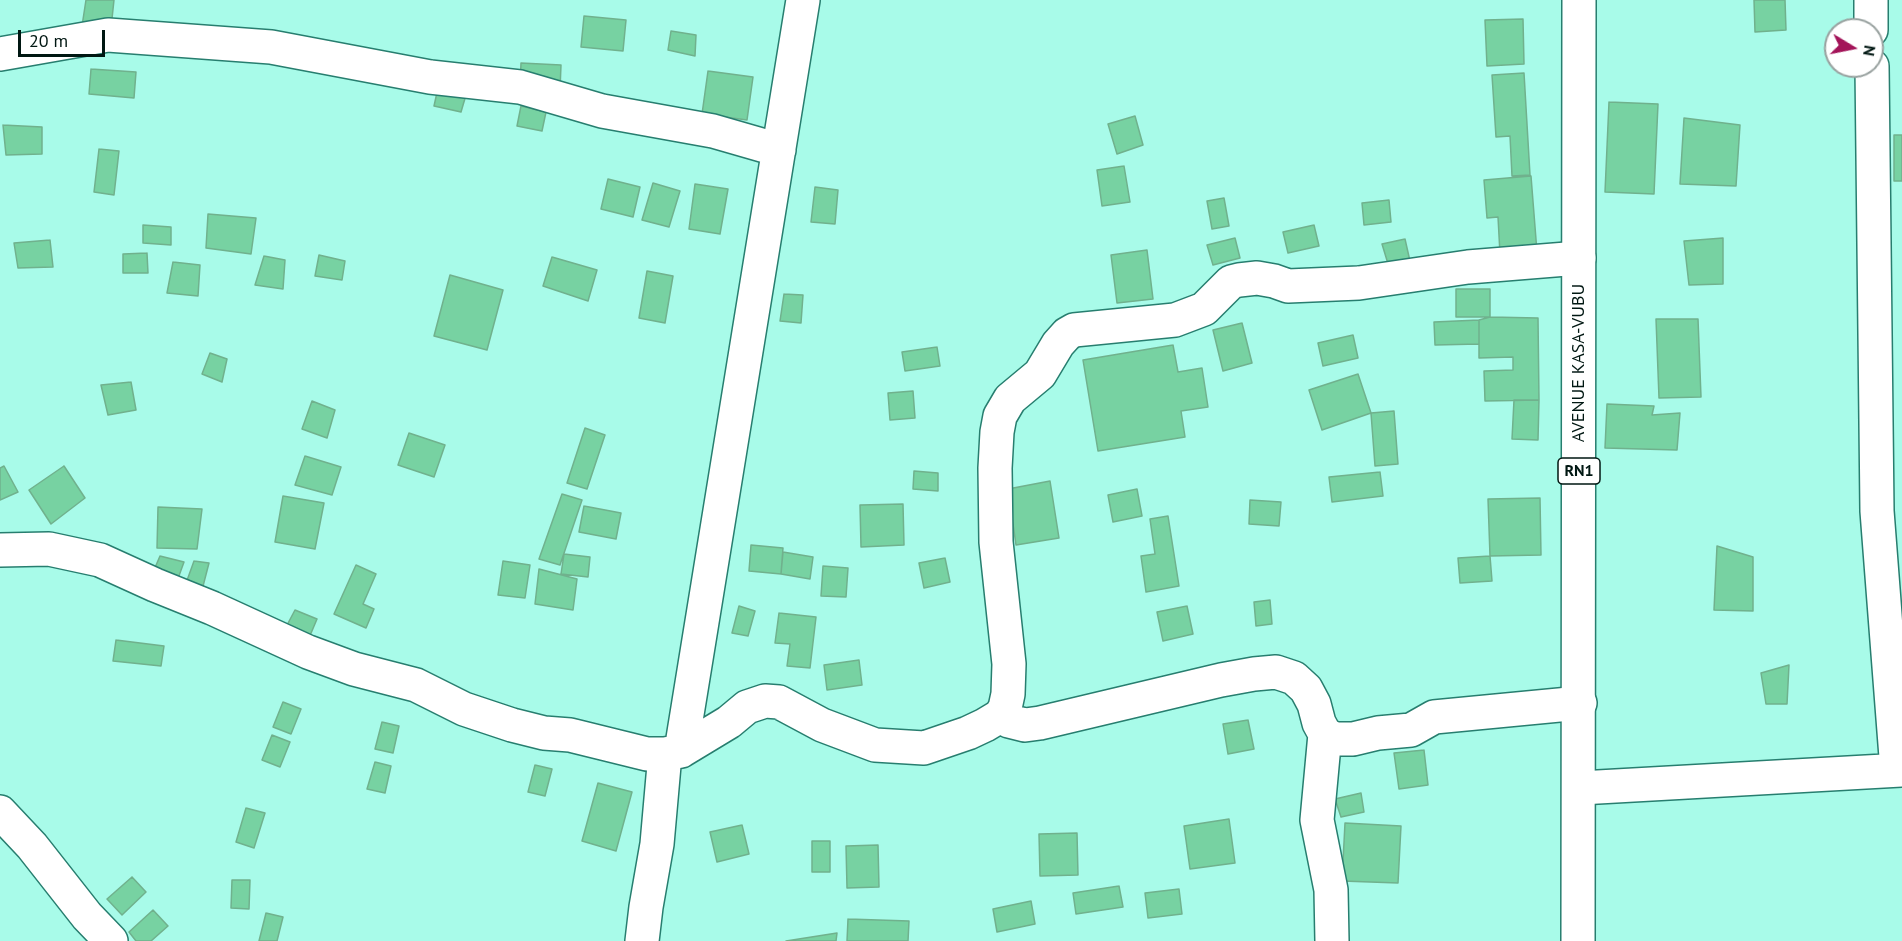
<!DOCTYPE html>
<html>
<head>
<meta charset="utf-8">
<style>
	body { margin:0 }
	#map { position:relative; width:1902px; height:941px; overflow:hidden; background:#a8fbe9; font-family:"PT Sans",sans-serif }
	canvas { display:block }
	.north { position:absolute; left:1824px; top:18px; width:60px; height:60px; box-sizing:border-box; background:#fff; border:2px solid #99a2a0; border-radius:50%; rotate:100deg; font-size:16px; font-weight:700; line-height:24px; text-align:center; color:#001712 }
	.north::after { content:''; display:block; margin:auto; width:21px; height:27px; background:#a31459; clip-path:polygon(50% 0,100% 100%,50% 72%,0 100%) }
	.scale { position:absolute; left:18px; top:30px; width:87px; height:27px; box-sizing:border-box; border:3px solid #001712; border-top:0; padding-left:8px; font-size:18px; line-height:21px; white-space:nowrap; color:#001712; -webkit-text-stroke:4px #fff; paint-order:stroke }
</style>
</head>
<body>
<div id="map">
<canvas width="1902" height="941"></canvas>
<div class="north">N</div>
<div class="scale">20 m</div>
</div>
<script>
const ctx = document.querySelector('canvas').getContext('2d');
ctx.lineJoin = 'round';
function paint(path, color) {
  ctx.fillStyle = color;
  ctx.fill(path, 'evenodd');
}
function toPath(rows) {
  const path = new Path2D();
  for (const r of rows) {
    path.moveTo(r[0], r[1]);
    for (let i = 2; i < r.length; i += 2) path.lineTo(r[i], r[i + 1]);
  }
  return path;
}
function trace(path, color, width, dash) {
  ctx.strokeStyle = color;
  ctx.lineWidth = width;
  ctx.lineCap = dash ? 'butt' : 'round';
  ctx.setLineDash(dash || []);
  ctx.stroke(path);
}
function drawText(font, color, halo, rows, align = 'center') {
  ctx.font = font + ' "PT Sans",sans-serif';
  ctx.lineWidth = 4.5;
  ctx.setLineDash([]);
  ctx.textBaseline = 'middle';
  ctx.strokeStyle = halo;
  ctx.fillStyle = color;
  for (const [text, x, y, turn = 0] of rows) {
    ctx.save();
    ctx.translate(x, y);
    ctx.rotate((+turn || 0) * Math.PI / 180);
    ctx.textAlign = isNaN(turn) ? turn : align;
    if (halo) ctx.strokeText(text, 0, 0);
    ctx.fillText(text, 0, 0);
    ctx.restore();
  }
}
const building = toPath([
	[86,0,114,0,111,28,82,26,86,0],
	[1754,0,1785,0,1786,30,1755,32,1754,0],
	[584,16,626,20,623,51,581,47,584,16],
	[1523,19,1524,64,1487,66,1485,20,1523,19],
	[671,31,696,35,695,56,668,50,671,31],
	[521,63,561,65,560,90,520,87,521,63],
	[91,69,136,72,134,98,89,94,91,69],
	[708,71,753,77,747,120,702,114,708,71],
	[1524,73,1530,175,1512,176,1510,136,1496,137,1492,75,1524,73],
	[438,88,466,95,461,112,434,106,438,88],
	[1609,102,1658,104,1654,194,1605,192,1609,102],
	[521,106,546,112,542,131,517,126,521,106],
	[1135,116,1143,145,1117,154,1108,124,1135,116],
	[1684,118,1740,125,1736,186,1680,184,1684,118],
	[3,125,42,127,42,154,6,155,3,125],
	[1894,135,1902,135,1902,181,1894,181,1894,135],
	[99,149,119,151,114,195,94,192,99,149],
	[1124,166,1130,202,1102,206,1097,170,1124,166],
	[1531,176,1537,252,1500,254,1498,217,1487,218,1484,180,1531,176],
	[608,179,640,187,633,217,601,209,608,179],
	[653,183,680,191,669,227,642,220,653,183],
	[695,184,728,189,720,234,689,229,695,184],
	[815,187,838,190,835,224,811,222,815,187],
	[1224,198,1229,226,1212,229,1207,201,1224,198],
	[1389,200,1391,222,1364,225,1362,203,1389,200],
	[208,214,256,218,251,254,206,248,208,214],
	[143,225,171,227,171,245,143,243,143,225],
	[1314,225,1319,246,1288,253,1283,232,1314,225],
	[1235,238,1240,258,1213,265,1207,245,1235,238],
	[1723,238,1723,284,1689,285,1684,241,1723,238],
	[1405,239,1412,270,1392,277,1382,244,1405,239],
	[50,240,53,267,18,268,14,243,50,240],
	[1147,250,1153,299,1117,303,1111,255,1147,250],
	[147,253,148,273,123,273,123,254,147,253],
	[319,255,345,261,342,280,315,276,319,255],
	[264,256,285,260,283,289,255,285,264,256],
	[552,257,597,270,588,301,543,286,552,257],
	[173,262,200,265,198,296,167,293,173,262],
	[647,271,673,276,665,323,639,318,647,271],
	[450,275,503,290,487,350,434,336,450,275],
	[1456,289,1490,289,1490,317,1456,317,1456,289],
	[784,294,803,295,801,323,780,321,784,294],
	[1490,317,1538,318,1539,400,1485,401,1484,371,1513,370,1513,357,1479,358,1479,320,1490,317],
	[1656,319,1698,319,1701,397,1659,398,1656,319],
	[1479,320,1479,344,1435,345,1434,322,1479,320],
	[1242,323,1252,363,1223,371,1213,330,1242,323],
	[1353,335,1358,358,1323,366,1318,343,1353,335],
	[1173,345,1178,372,1202,368,1208,407,1181,411,1185,437,1098,451,1083,360,1173,345],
	[937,347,940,366,905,371,902,352,937,347],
	[210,353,227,359,222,382,202,374,210,353],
	[1358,374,1371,413,1322,430,1309,390,1358,374],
	[131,382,136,410,108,415,101,385,131,382],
	[913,391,915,418,890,420,888,393,913,391],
	[1514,400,1539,400,1538,440,1512,439,1514,400],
	[312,401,335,410,327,438,302,429,312,401],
	[1607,404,1654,406,1652,415,1680,413,1677,450,1605,448,1607,404],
	[1394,411,1398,464,1375,466,1371,413,1394,411],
	[585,428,605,435,587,489,567,483,585,428],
	[409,433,445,445,434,477,398,465,409,433],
	[305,456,341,467,332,495,295,485,305,456],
	[4,466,18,492,0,500,0,468,4,466],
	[64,466,85,498,51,524,29,490,64,466],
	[914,471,938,473,938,491,913,489,914,471],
	[1380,472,1383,496,1332,502,1329,477,1380,472],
	[1050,481,1059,538,1016,545,1008,489,1050,481],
	[1137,489,1142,516,1113,522,1108,495,1137,489],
	[562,494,582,500,560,565,539,559,562,494],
	[283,496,324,503,315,549,275,542,283,496],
	[1540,498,1541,555,1490,556,1488,499,1540,498],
	[1250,500,1281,502,1279,526,1249,524,1250,500],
	[903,504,904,545,861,547,860,505,903,504],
	[584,506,621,513,616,539,579,532,584,506],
	[158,507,202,509,197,549,157,548,158,507],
	[1168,516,1179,586,1146,592,1141,556,1155,554,1150,519,1168,516],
	[751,545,783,548,781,574,749,571,751,545],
	[1717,546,1753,557,1753,611,1714,610,1717,546],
	[783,552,813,557,810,579,781,574,783,552],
	[564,554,590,557,588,577,561,574,564,554],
	[160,556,184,562,176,584,151,577,160,556],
	[1490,556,1492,581,1460,583,1458,558,1490,556],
	[945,558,950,582,924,588,919,563,945,558],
	[194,561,209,563,202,590,185,586,194,561],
	[503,561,530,565,525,598,498,595,503,561],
	[356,565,376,574,363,604,374,609,366,628,334,614,356,565],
	[823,566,848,568,846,597,821,596,823,566],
	[539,569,577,579,573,610,535,604,539,569],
	[1270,600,1272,624,1256,626,1254,602,1270,600],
	[739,606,755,611,748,636,732,633,739,606],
	[1187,606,1193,634,1163,641,1157,612,1187,606],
	[295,610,317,619,309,638,286,627,295,610],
	[779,613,816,617,810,668,787,666,790,644,775,643,779,613],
	[116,640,164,646,161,666,113,661,116,640],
	[859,660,862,685,827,690,824,665,859,660],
	[1789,665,1787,704,1766,704,1761,673,1789,665],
	[283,702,301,709,291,734,273,727,283,702],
	[1248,720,1254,749,1228,754,1223,724,1248,720],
	[382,722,399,726,393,753,375,749,382,722],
	[272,735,290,742,280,767,262,760,272,735],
	[1424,750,1428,785,1399,789,1394,753,1424,750],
	[375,762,391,766,385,793,367,789,375,762],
	[535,765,552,769,545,796,528,792,535,765],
	[598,783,632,792,616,851,582,841,598,783],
	[1361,793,1364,812,1341,817,1335,799,1361,793],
	[246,808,265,813,254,848,236,842,246,808],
	[1229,819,1235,863,1190,869,1184,826,1229,819],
	[1345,823,1401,826,1398,883,1342,881,1345,823],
	[742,825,749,854,717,862,710,832,742,825],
	[1077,833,1078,875,1040,876,1039,834,1077,833],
	[812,841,830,841,830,872,812,872,812,841],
	[878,845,879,887,847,888,846,846,878,845],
	[132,877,146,892,122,915,107,899,132,877],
	[232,880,250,880,249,909,231,908,232,880],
	[1119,886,1123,907,1076,914,1073,893,1119,886],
	[1179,889,1182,914,1148,918,1145,893,1179,889],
	[1031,901,1035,924,997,932,993,909,1031,901],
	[153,910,168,926,151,941,136,941,129,932,153,910],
	[266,913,283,917,277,941,259,941,266,913],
	[848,919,909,921,908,941,847,941,848,919],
	[837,933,836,941,786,941,837,933]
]);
const minor = toPath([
	[1871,0,1871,30],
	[0,54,108,35,271,47,430,77,520,87,602,111,713,131,779,150],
	[1872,66,1877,511,1897,770],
	[0,550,49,549,100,560,155,585,212,608,308,652,354,669,416,685,464,709,512,725,544,733,570,735,647,754,665,754,681,751,729,722,747,707,765,701,779,702,822,725,875,745,924,748,968,733,985,725,1000,716,1005,708,1008,694,1009,664,996,542,995,468,997,432,1000,416,1010,399,1040,374,1058,344,1067,334,1074,330,1175,320,1204,309,1231,282,1239,280,1257,278,1274,281,1288,286,1359,283,1468,267,1579,258],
	[1000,716,1009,721,1025,725,1040,723,1221,680,1254,674,1276,672,1294,678,1306,689,1314,704,1319,723,1325,734,1317,820,1331,890,1332,941],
	[1325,734,1335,739,1353,739,1378,733,1411,730,1434,717,1580,703],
	[681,751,803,0],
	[1580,788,1902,770],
	[0,812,32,846,87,916,111,941],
	[642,941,646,907,657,844,665,754]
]);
const trunk = toPath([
	[1578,941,1579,0]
]);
const shields = [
	[1579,471,42]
];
const shieldNames = [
	["RN1",1579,471]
];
const streetNames = [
	["AVENUE KASA-VUBU",1579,363,-90]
];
paint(building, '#77d2a2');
trace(building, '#70b18d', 1.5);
trace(minor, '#277e6f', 36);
trace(trunk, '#277e6f', 36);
trace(minor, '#fff', 33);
trace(trunk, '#fff', 33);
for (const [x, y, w] of shields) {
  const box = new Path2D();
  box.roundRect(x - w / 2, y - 13, w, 26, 4.5);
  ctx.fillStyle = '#fff';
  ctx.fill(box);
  trace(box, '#001712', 1.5);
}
drawText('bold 16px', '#001712', null, shieldNames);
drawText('18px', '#001712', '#fff', streetNames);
</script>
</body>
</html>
